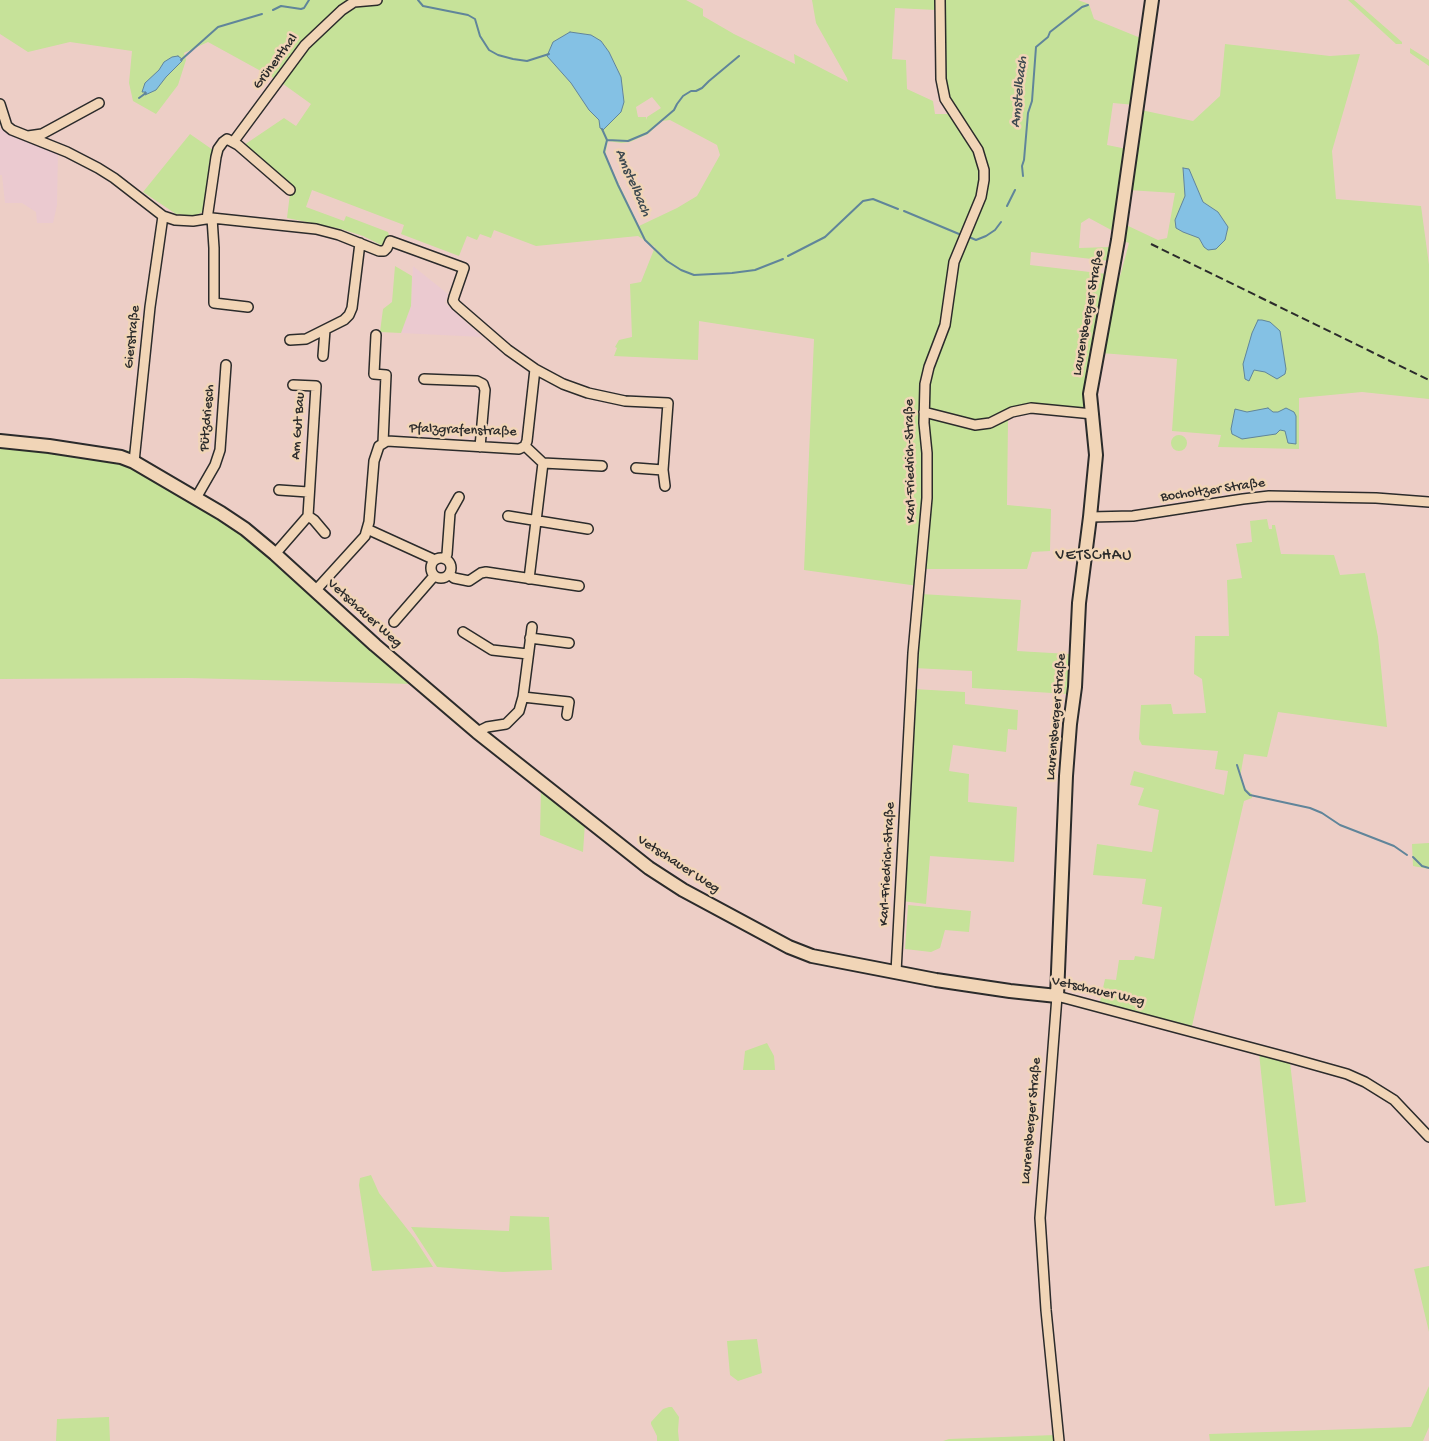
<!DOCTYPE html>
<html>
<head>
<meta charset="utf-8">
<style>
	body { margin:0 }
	canvas { display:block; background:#edcec6 }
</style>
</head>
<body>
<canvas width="1429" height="1441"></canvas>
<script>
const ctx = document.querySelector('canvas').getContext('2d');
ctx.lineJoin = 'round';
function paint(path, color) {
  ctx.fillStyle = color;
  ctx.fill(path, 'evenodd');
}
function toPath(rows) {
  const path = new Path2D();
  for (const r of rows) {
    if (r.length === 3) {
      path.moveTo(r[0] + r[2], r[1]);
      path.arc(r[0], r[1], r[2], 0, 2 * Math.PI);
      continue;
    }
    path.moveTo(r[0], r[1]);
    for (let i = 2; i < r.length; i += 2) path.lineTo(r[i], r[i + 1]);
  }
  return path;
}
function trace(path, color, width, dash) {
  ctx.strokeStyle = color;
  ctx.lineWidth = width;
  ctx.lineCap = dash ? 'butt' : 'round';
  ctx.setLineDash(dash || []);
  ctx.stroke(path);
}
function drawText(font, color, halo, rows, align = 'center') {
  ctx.font = font + ' "Gochi Hand",sans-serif';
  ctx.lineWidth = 5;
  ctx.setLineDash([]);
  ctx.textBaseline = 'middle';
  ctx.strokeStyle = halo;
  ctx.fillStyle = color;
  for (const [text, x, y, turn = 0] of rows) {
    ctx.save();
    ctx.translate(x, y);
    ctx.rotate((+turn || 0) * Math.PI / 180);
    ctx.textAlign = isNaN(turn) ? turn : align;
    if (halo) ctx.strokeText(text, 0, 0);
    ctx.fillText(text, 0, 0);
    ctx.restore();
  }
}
const built = toPath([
	[0,129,58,151,57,205,53,223,37,223,36,212,22,203,5,203,2,175,0,175],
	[413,266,448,294,445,303,482,337,401,333,411,306]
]);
const green = toPath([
	[0,0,686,0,703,9,703,16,734,34,795,64,794,54,848,82,847,78,816,23,812,0,936,0,936,10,895,8,892,59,906,60,907,89,933,101,935,114,948,114,972,147,980,149,948,98,946,79,943,0,1078,0,1089,4,1094,19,1143,39,1135,105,1113,103,1107,145,1127,149,1113,231,1089,218,1081,223,1079,248,1111,247,1109,261,1031,252,1030,265,1107,274,1086,408,1037,406,1008,419,1007,505,1051,509,1050,551,1032,552,1027,569,919,569,918,586,804,570,814,339,699,321,698,360,614,356,617,348,615,347,619,340,632,337,630,284,641,282,655,247,638,236,536,246,494,230,491,238,480,234,477,240,467,236,459,256,401,234,404,225,312,190,306,207,344,221,346,216,388,232,389,235,386,244,383,246,363,236,341,229,287,218,291,185,244,145,284,118,296,126,311,104,279,81,208,42,184,53,186,60,178,85,156,114,133,101,129,83,132,51,70,42,28,52,0,34],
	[570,32,591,35,601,41,609,52,618,70,623,90,624,101,621,112,605,126,589,110,571,83,548,56,553,42],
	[652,97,661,108,647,117,646,120,646,117,638,117,636,107],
	[670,120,717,145,720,155,697,196,677,208,639,226,605,155,608,141,621,143,630,142,648,134,662,121],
	[1348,0,1354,0,1402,42,1402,44,1396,44],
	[1225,44,1330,56,1360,54,1332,151,1336,199,1421,206,1429,265,1429,399,1362,392,1299,398,1299,449,1218,447,1221,435,1172,431,1177,359,1101,353,1116,280,1119,280,1129,243,1121,240,1124,224,1158,240,1167,238,1175,193,1128,190,1141,110,1193,121,1220,96],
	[1183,168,1189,169,1203,202,1218,212,1228,227,1225,240,1204,247,1199,238,1183,232,1176,228,1175,220,1185,196],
	[1410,48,1429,60,1429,66,1410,53],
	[190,134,213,150,209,164,204,211,195,216,176,214,143,192],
	[395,266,412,276,411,306,401,333,380,332,383,309,392,302],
	[1179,443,8],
	[0,436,124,451,132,450,155,468,231,511,288,558,413,684,188,678,0,679],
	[1267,519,1269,529,1272,529,1272,525,1275,525,1281,554,1334,555,1340,575,1365,573,1378,637,1387,727,1278,712,1267,757,1244,754,1240,778,1246,789,1252,794,1252,798,1244,801,1192,1026,1100,1002,1105,979,1116,980,1119,960,1134,960,1135,956,1154,959,1162,907,1142,904,1146,879,1093,875,1097,844,1152,852,1159,810,1138,805,1144,788,1130,785,1134,771,1224,795,1228,771,1215,769,1218,751,1142,745,1139,739,1141,705,1171,704,1173,714,1206,713,1202,679,1194,674,1195,636,1229,636,1227,580,1242,578,1236,544,1252,542,1250,521],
	[921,594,1021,600,1017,651,1069,654,1068,694,972,688,972,671,914,668],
	[914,689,965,692,965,704,1018,710,1017,730,1008,729,1006,752,953,745,949,771,969,774,968,802,1017,807,1014,862,930,856,926,904,902,901],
	[541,789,585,823,583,852,540,835],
	[1429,843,1429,869,1413,866,1412,844],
	[908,905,971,911,969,932,945,930,940,948,931,952,905,949],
	[767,1043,774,1056,775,1070,743,1070,745,1051],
	[1259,1053,1290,1062,1306,1202,1275,1206],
	[371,1175,379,1193,415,1239,433,1267,372,1271,359,1185,360,1178],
	[510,1216,549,1217,552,1270,503,1272,437,1267,411,1227,509,1231],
	[1429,1266,1429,1332,1414,1269],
	[757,1339,762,1373,738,1381,730,1375,727,1341],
	[1429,1386,1429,1427,1423,1441,1210,1441,1209,1434,1411,1427],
	[669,1407,672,1407,679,1417,678,1431,679,1441,657,1441,657,1436,651,1424,651,1422,663,1409],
	[109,1417,110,1441,56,1441,57,1419],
	[1055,1435,1056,1441,943,1441,949,1439]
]);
const water = toPath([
	[570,32,591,35,601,41,609,52,621,77,624,102,621,112,603,130,600,128,599,120,589,110,571,83,547,56,553,42,570,32],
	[178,56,182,59,182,61,166,77,156,90,145,95,144,93,146,92,142,92,145,83,159,70,164,62,172,57,178,56],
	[1183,168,1189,169,1203,202,1218,212,1228,227,1225,240,1216,249,1208,250,1204,247,1199,238,1183,232,1176,228,1175,220,1185,196,1183,168],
	[1258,320,1262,320,1270,322,1280,331,1286,369,1285,374,1277,379,1265,372,1254,370,1249,381,1245,379,1243,364,1252,333,1258,320],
	[1268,408,1273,412,1278,412,1286,408,1294,412,1296,416,1296,444,1288,443,1285,431,1280,430,1276,434,1242,439,1232,434,1231,429,1235,409,1247,412,1268,408]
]);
const stream = toPath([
	[418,0,423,6,468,15,475,19,480,36,489,50,498,55,513,59,527,61,549,54],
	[273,10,281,6,301,9,304,8,309,0],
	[181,60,218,27,262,14],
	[139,98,146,93],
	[602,129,607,140,604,152,618,185,645,240,667,261,681,270,694,275,732,273,755,270,783,259],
	[607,140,628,141,647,133,674,110,677,104,683,96,691,91,696,91,702,88,709,81,739,56],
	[1023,176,1022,166,1024,160,1028,113,1032,101,1036,47,1048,37,1050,32,1082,7,1088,5],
	[1007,206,1015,190],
	[904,211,959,234],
	[969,237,976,240,986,236,995,230,1001,222],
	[788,256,825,237,863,201,873,199,898,209],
	[1237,765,1245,790,1250,795,1310,808,1322,813,1340,825,1394,846,1407,855],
	[1413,857,1422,866,1429,868]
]);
const street = toPath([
	[0,104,7,126,12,130,67,152,98,168,114,178,163,216,175,220,193,221,212,218,316,229,339,235,379,251,384,251,387,248,390,241,464,268,454,297,453,301,456,305,508,350,535,369,563,384,588,393,625,401,668,403,663,470,665,486],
	[28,136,42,134,99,103],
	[234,141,305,45,342,10,354,2,377,0],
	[212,218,214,248,214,303,248,307],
	[207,219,216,157,218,149,223,142,227,139,238,145,290,190],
	[376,335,374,374,386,375,383,443],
	[290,340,306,339,344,320,349,315,352,308,360,243],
	[323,356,325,330],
	[424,379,477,381,483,384,485,390,480,447],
	[924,412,975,425,990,423,1012,412,1031,408,1093,414],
	[525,446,543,463,602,466],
	[134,462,150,307,163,216],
	[636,468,663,470],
	[279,490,308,492],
	[196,498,215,465,220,450,226,365],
	[308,516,314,520,325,533],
	[508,516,588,529],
	[1090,517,1133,516,1243,499,1269,496,1376,498,1429,502],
	[367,529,435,560],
	[275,554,308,516,316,386,293,385],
	[441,568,10],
	[445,559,447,554,450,513,459,497],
	[449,574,454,578,469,581,481,573,486,572,579,586],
	[529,579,543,463],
	[315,591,365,536,369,522,374,461,379,446,387,441,519,449,525,446,527,441,535,369],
	[394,622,434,576],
	[463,632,492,650,528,654],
	[530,638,569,643],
	[523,697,569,702,567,715],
	[477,732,487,727,506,724,519,711,523,697,532,627],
	[896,972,913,653,927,498,927,453,924,423,925,384,929,367,945,325,954,262,981,197,984,180,984,170,978,150,945,99,941,79,940,0],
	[1059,1441,1046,1310,1040,1218,1057,996,1290,1058,1347,1074,1365,1082,1394,1100,1429,1137]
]);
const secondary = toPath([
	[0,441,49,446,121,457,134,462,221,513,245,529,275,554,375,645,477,732,649,868,683,890,789,947,812,956,936,980,1010,991,1057,996,1066,776,1070,724,1075,687,1079,603,1090,517,1096,455,1090,394,1118,240,1152,0]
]);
const rail = toPath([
	[1151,244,1429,380]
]);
const streetNames = [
	["Grünenthal",276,62,-53],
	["Laurensberger Straße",1089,313,-80],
	["Gierstraße",133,337,-84],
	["Pützdriesch",208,418,-85],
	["Am Gut Bau",299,426,-86],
	["Pfalzgrafenstraße",463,431,2],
	["Karl-Friedrich-Straße",911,461,-91],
	["Bocholtzer Straße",1213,491,-8],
	["Vetschauer Weg",364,614,42],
	["Laurensberger Straße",1057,717,-85],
	["Karl-Friedrich-Straße",888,864,-87],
	["Vetschauer Weg",678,865,33],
	["Vetschauer Weg",1098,992,13],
	["Laurensberger Straße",1032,1121,-85]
];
const waterNames = [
	["Amstelbach",1020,92,-84],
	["Amstelbach",632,183,67]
];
const quarterNames = [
	["VETSCHAU",1094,557]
];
paint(built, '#ebcad0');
paint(green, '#c6e299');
paint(water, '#84c1e4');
trace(water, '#60859a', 1);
trace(stream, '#60859a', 2);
trace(street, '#2b2b2b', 12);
trace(secondary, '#2b2b2b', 16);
trace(street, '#f1d5b7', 9);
trace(secondary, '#f1d5b7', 12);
trace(rail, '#2b2b2b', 2, [8, 4]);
drawText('14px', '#2b2b2b', '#f1d5b7', streetNames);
drawText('italic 15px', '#3d4950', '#f1d5b7', waterNames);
ctx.letterSpacing = '1px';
drawText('16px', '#2b2b2b', '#f1d5b7', quarterNames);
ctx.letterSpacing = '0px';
</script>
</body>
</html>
